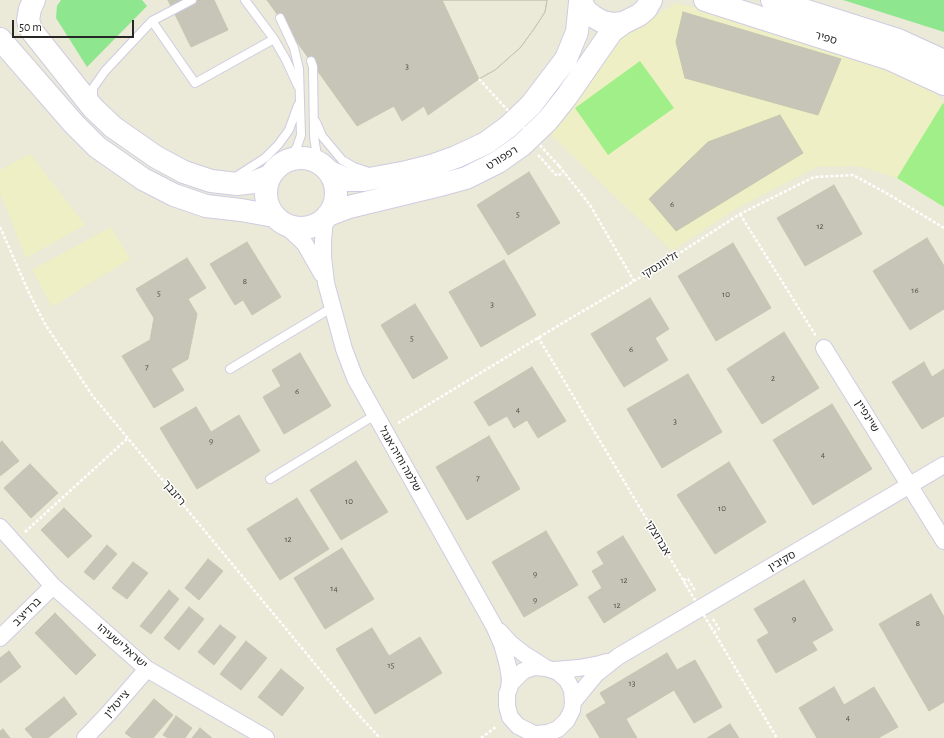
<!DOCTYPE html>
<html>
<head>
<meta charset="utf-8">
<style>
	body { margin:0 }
	#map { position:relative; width:944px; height:738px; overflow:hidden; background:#ebe9d7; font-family:"Alegreya Sans",sans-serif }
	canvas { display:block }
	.scale { position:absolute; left:12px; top:20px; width:122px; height:18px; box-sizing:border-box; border:2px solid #272727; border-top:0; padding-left:5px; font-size:12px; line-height:14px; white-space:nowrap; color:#272727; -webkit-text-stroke:3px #fff; paint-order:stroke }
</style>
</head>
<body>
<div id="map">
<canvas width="944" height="738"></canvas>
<div class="scale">50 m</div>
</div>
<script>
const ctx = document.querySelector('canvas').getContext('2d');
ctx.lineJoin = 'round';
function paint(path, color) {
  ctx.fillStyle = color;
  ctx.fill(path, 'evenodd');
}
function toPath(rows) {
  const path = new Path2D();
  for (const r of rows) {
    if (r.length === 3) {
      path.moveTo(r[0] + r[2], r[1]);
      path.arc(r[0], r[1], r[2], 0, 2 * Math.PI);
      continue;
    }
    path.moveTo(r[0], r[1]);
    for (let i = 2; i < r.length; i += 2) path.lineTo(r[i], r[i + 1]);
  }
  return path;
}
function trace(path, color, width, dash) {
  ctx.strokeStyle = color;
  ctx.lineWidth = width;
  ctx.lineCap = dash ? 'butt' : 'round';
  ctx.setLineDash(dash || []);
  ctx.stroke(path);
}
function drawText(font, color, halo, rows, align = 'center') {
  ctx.font = font + ' "Alegreya Sans","Noto Sans Hebrew",sans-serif';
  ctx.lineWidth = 3;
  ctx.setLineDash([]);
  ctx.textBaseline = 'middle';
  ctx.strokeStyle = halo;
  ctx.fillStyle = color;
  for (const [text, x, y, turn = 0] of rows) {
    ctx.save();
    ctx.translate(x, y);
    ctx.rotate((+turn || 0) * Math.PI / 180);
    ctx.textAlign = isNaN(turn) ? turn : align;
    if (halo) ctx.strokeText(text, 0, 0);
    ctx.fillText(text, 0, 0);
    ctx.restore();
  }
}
const education = toPath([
	[676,3,778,29,930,84,944,104,944,207,897,178,858,166,817,167,735,209,672,251,548,132,624,36],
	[30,154,85,225,26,258,0,193,0,170],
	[111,227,130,259,52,307,32,270]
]);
const green = toPath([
	[61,0,142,0,147,6,87,67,56,18,57,6],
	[843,0,944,0,944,32,941,31]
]);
const pitch = toPath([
	[640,61,674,108,608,155,575,108],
	[943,103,944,104,944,207,897,178]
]);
const building = toPath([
	[168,0,214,0,228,30,191,47,168,0],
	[267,0,547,0,545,12,534,29,520,48,495,70,479,79,428,115,424,106,402,121,394,106,357,126,267,0],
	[442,0,547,0,545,12,534,29,520,48,495,70,479,79,442,0],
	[683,12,841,59,818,115,685,78,676,42,683,12],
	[780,115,803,153,676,231,649,199,708,142,780,115],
	[529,172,560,223,508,255,477,205,529,172],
	[834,185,862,234,805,266,777,218,834,185],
	[927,238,944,266,944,309,910,330,873,271,927,238],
	[247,242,281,297,252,315,243,300,235,305,210,264,247,242],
	[733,243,771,308,716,341,678,276,733,243],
	[187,258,206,288,188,299,197,314,188,359,171,369,184,390,154,408,122,356,150,340,154,318,136,289,187,258],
	[504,260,536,315,481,347,449,292,504,260],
	[650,298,669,329,655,338,668,360,624,387,591,334,650,298],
	[415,304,448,358,413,379,381,325,415,304],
	[784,332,819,388,762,424,727,369,784,332],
	[300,353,331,406,284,434,263,397,281,386,272,370,300,353],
	[924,362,932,377,944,369,944,403,943,404,944,406,944,416,922,429,892,382,924,362],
	[532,367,566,421,538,438,527,420,514,428,507,416,489,426,474,402,532,367],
	[688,374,722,432,662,468,627,409,688,374],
	[832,404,872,469,813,505,773,440,832,404],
	[196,407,211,432,239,415,260,451,197,489,160,428,196,407],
	[489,436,520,489,467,520,436,467,489,436],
	[2,441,19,461,0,476,0,443,2,441],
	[356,461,388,512,341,540,310,490,356,461],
	[729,462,766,522,715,554,677,495,729,462],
	[30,464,58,493,31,518,4,488,30,464],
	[297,498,329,549,280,580,247,529,297,498],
	[64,508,92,536,68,558,41,530,64,508],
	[546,531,578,585,524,617,492,562,546,531],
	[623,536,656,590,604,623,588,597,602,588,592,571,604,564,597,552,623,536],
	[107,545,117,554,94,580,84,572,107,545],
	[342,548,374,599,325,629,294,578,342,548],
	[208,559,223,571,199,600,185,588,208,559],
	[133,562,148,573,127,599,112,588,133,562],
	[804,580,833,630,812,642,817,650,776,673,757,640,769,633,754,609,804,580],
	[169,590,179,599,151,634,140,626,169,590],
	[931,594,944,617,944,702,929,711,879,624,931,594],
	[189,607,204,619,179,650,164,638,189,607],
	[55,613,96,655,76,675,35,633,55,613],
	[220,625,236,637,214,665,198,652,220,625],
	[372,628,389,656,420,637,442,673,375,714,336,649,372,628],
	[246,641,267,658,241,690,220,674,246,641],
	[9,651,21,667,0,683,0,658,9,651],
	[667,653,677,670,695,660,722,707,694,723,674,690,626,719,637,738,600,738,586,715,606,703,600,693,667,653],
	[281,669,304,688,282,716,258,697,281,669],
	[834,687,844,705,874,687,898,727,878,738,817,738,799,708,834,687],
	[64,697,77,714,48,738,33,738,25,729,64,697],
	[154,699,173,715,153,738,132,738,125,733,154,699],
	[176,716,192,728,185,738,168,738,163,735,176,716],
	[730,724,739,738,707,738,730,724],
	[200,728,212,738,192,738,200,728],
	[3,729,10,738,0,738,0,731,3,729]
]);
const path = toPath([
	[538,155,557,176,564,172],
	[559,166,590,205,634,281],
	[740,214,816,336],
	[0,227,29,293,45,324,92,395,345,700,380,738],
	[538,337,686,585],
	[398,423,561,324,658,267,740,214,814,177,853,175,888,194,944,228],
	[25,532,128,438],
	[683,580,688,579,696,592],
	[713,619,719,629,714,632],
	[711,627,777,738],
	[481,738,497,726]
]);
const lane = toPath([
	[245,0,274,39,286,60,298,86],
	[280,18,294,48,299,69,301,135,297,147,288,161],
	[152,21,195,83,274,39],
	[311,61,313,67,314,137,318,162],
	[93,101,93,88,105,71,152,21,192,0],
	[316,122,322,136,342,160,354,167,369,172],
	[234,178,265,158,278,145,289,130,298,105],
	[230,369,333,307],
	[270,479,375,415]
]);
const street = toPath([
	[325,219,323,241,323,257,326,283,344,349,355,378,494,626,502,644,508,666,510,679,509,689],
	[284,224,305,244,322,274],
	[824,348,944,541],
	[0,527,53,586,147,669,266,738],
	[499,631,510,643,524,654,546,668],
	[0,638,53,586],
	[554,670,579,668,600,664,607,662],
	[573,702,596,674,619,656,944,465],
	[536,734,548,733,558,729,567,720,572,710,573,702,572,690,567,680,558,672,546,668,534,667,523,671,511,683,507,694,507,706,510,717,518,726,542,738],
	[85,738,108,714,147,669]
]);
const secondary = toPath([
	[34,0,30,9,28,20,31,30,93,108,113,127,156,157,184,172,211,181,237,184,254,182,270,176],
	[580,0,586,11,594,17,603,22,613,24,623,23,639,15,646,9,651,0],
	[705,0,890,59,944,84],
	[772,0,898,40,944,61],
	[0,39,74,124,97,147,143,179,174,195,206,206,241,210,274,216],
	[301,193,35],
	[328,171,348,180,364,180,407,172,431,166,456,157,486,143,508,127,531,105,566,59,577,32,580,2],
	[328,215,349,207,444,184,466,178,498,162,522,145,548,120,567,96,612,31,623,23]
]);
const pathBridge = toPath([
	[479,79,559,166],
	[686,585,711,627]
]);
const numberNames = [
	["3",407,66],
	["6",672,204],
	["5",518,214],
	["12",820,226],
	["8",245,281],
	["16",915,290],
	["5",159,293],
	["10",726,294],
	["3",492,304],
	["5",412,338],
	["6",631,349],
	["7",147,367],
	["2",773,378],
	["6",297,391],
	["4",518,409],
	["3",675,421],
	["9",211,441],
	["4",823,454],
	["7",478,478],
	["10",349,501],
	["10",722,508],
	["12",288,539],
	["9",535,574],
	["12",624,580],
	["14",334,588],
	["9",535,600],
	["12",617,605],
	["9",794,619],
	["8",918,623],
	["15",391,665],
	["13",632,683],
	["4",848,717]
];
const streetNames = [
	["ספיר",826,38,17],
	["רפפורט",502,158,-32],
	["זליוונסקי",660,265,-32],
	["שיינפיין",867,416,58],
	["שלמה וחיה אנגל",400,459,60],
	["ריזנבך",174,493,50],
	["אברוצקי",658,538,59],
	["סקיבין",782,561,-30],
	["ברדיצ'ב",27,612,-45],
	["ישראל ישעיהו",122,646,41],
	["צייטלין",117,704,-49]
];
paint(education, '#eeefc4');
paint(green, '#8ee78e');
paint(pitch, '#a1ef89');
paint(building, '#c6c5b7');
trace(building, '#c6c6b1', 1);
trace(lane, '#cfcce2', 10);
trace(street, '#cfcce2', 18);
trace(secondary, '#cfcce2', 24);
trace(path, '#fff', 2.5, [3, 2]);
trace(lane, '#fff', 8);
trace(street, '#fff', 16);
trace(secondary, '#fff', 22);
trace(pathBridge, '#fff', 2.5, [3, 2]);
drawText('9px', '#4f4e4b', null, numberNames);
drawText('11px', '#272727', '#fff', streetNames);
</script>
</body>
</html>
